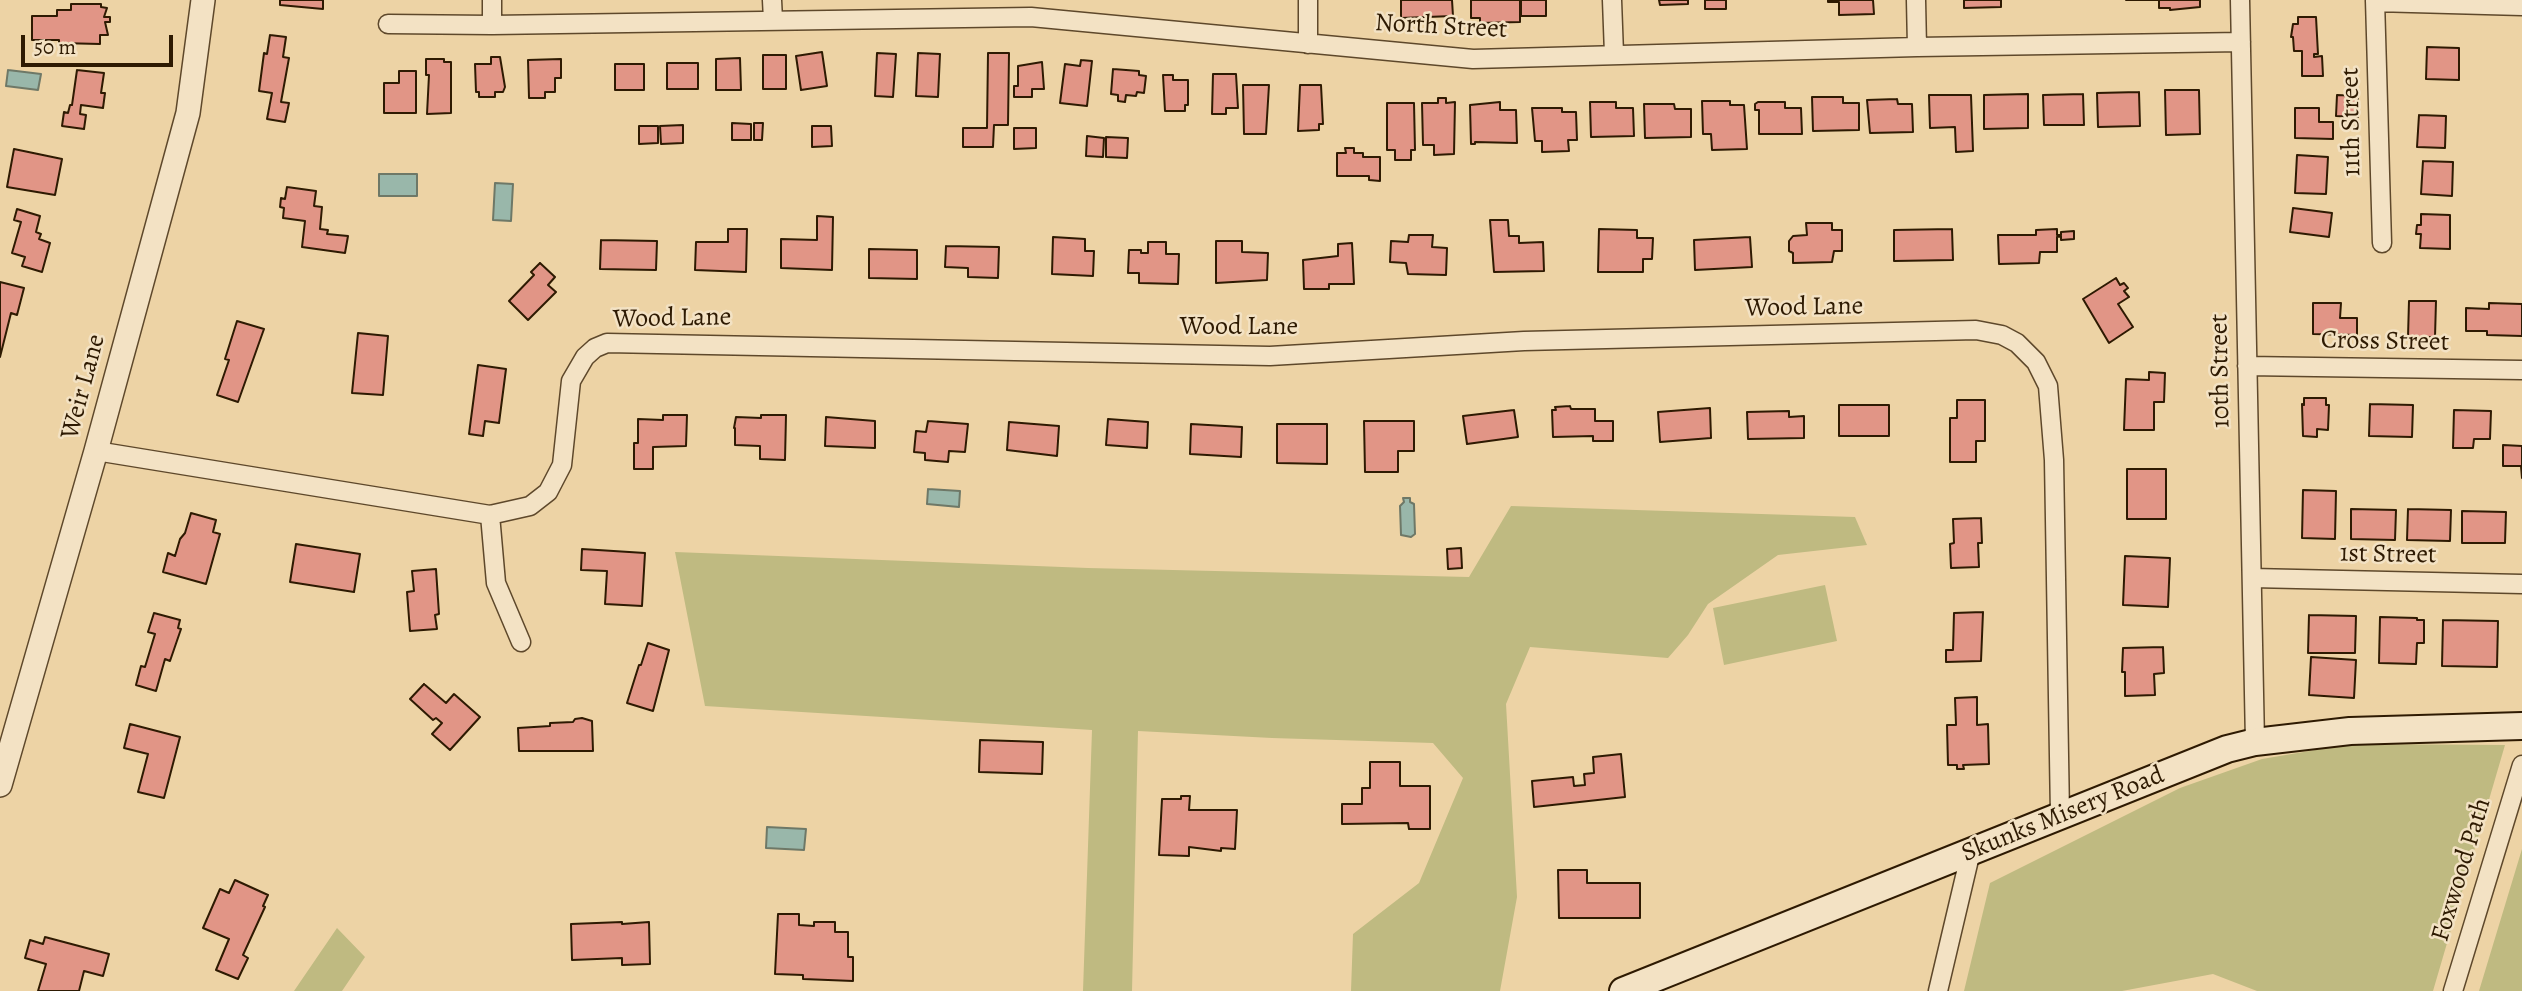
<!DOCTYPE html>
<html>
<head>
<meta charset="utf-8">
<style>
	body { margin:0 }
	#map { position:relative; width:2522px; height:991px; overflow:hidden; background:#edd3a5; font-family:Alegreya,serif }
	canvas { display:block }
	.scale { position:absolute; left:21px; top:35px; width:152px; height:32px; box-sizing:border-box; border:4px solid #2e1a02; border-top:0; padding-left:9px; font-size:21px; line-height:24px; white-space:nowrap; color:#2e1a02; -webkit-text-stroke:5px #f3e2c4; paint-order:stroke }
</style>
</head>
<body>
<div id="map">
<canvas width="2522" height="991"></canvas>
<div class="scale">50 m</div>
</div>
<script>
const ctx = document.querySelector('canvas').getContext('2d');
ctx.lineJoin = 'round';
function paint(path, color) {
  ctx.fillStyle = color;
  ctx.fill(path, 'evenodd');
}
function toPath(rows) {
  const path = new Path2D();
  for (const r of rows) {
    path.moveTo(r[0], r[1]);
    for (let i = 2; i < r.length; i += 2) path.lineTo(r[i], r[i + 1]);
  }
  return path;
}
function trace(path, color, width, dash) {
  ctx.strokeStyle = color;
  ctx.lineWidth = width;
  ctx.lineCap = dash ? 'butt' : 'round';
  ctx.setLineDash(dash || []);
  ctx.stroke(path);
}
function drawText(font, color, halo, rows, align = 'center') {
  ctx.font = font + ' Alegreya,serif';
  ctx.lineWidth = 5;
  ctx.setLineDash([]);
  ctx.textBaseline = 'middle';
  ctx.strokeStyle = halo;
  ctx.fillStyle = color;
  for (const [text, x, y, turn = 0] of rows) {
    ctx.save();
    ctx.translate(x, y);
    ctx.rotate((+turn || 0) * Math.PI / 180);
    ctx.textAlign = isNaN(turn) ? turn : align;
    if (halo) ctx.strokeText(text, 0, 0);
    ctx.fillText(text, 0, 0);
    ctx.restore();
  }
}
const green = toPath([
	[1511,506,1855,517,1867,545,1778,555,1708,604,1688,635,1668,658,1530,647,1506,704,1517,897,1500,991,1351,991,1353,934,1419,883,1463,778,1433,743,1272,738,1138,731,1132,991,1083,991,1092,730,705,706,675,552,1088,568,1469,577],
	[1825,585,1837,641,1724,665,1713,608],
	[2351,744,2505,745,2433,991,2257,991,2213,974,2122,991,1964,991,1990,883,2180,788,2262,759],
	[2522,849,2522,991,2479,991],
	[337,928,365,957,342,991,294,991]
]);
const water = toPath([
	[8,70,41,74,38,90,6,86,8,70],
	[379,174,417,174,417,196,379,196,379,174],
	[495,183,513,184,511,221,493,220,495,183],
	[928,489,960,491,959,507,927,504,928,489],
	[1403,498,1410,498,1410,502,1414,504,1415,534,1411,537,1401,535,1400,506,1404,502,1403,498],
	[767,827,806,829,804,850,766,848,767,827]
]);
const building = toPath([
	[280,0,323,0,323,9,280,5,280,0],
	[1401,0,1452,0,1453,16,1401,18,1401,0],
	[1471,0,1520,0,1520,22,1480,23,1480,18,1471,18,1471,0],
	[1521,0,1546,0,1546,16,1521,16,1521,0],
	[1659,0,1688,0,1688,4,1660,5,1659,0],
	[1705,0,1726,0,1726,9,1705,9,1705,0],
	[1828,0,1873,0,1874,14,1839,15,1839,2,1828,2,1828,0],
	[1964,0,2001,0,2001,7,1964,8,1964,0],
	[2126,0,2200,0,2200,7,2170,10,2170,8,2159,8,2159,0,2126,0],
	[71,4,101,4,101,7,107,8,104,17,110,17,110,22,105,22,108,35,100,35,100,44,59,43,59,40,32,40,32,16,57,16,57,10,71,10,71,4],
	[2298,17,2316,17,2318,54,2314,54,2314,57,2322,56,2323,76,2302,76,2302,51,2294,51,2293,37,2291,37,2293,24,2298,24,2298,17],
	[270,35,286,37,283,57,289,58,281,102,289,103,285,122,267,119,272,93,259,91,264,53,267,54,270,35],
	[2427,47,2459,48,2459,80,2426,79,2427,47],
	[822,52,827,86,801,90,796,56,822,52],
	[877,53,896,54,893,97,875,96,877,53],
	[918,53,940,54,938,97,916,96,918,53],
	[988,53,1009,53,1008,125,994,125,993,147,963,147,963,128,987,128,988,53],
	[763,55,786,55,786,89,763,89,763,55],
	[491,57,500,57,505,87,503,92,495,92,495,97,479,97,479,92,476,92,475,64,491,64,491,57],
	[740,58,741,90,716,90,716,59,740,58],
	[426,59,444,59,444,62,451,62,451,113,427,114,429,75,426,75,426,59],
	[561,59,561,78,555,78,555,92,545,92,545,98,529,98,528,60,561,59],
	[1081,60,1092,61,1087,106,1060,103,1065,64,1080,66,1081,60],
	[1042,62,1044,89,1032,89,1032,97,1014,97,1014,86,1018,86,1018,66,1042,62],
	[667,63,698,63,698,89,667,89,667,63],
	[615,64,644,64,644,90,615,90,615,64],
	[1113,69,1139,71,1139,75,1146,76,1144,93,1137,92,1136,96,1126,95,1125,102,1118,101,1118,95,1111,94,1113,69],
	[77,70,104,73,101,93,105,93,103,108,81,105,80,114,86,115,84,129,62,126,64,112,68,113,70,105,72,105,77,70],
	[399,71,416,71,416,113,384,113,384,83,399,83,399,71],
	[1213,74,1236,74,1238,108,1226,108,1226,114,1212,114,1213,74],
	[1163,75,1173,75,1173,80,1188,80,1188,105,1185,105,1185,111,1165,111,1163,75],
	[1243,85,1269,85,1266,134,1244,134,1243,85],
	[1300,85,1321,85,1323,124,1319,124,1319,130,1298,131,1300,85],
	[2165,90,2199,90,2200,134,2166,135,2165,90],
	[2139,92,2140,126,2098,127,2097,93,2139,92],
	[2028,94,2028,128,1984,129,1984,95,2028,94],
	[2083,94,2084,125,2044,125,2043,95,2083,94],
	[1929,95,1971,95,1973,151,1956,152,1955,127,1930,128,1929,95],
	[2337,95,2358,96,2358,117,2336,116,2337,95],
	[1812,97,1843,97,1843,103,1859,103,1859,130,1813,131,1812,97],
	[1438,98,1446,98,1446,103,1455,102,1454,154,1434,155,1434,145,1423,145,1422,103,1438,103,1438,98],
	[1897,99,1898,104,1912,104,1913,132,1870,133,1867,100,1897,99],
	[1702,101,1730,101,1730,105,1744,105,1747,149,1712,150,1711,134,1703,134,1702,101],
	[1500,102,1500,110,1516,110,1517,143,1475,142,1475,144,1471,144,1470,105,1500,102],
	[1590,102,1616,102,1616,108,1633,108,1634,136,1591,137,1590,102],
	[1758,102,1785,102,1785,108,1801,108,1802,134,1759,134,1759,110,1755,110,1755,104,1758,102],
	[1387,103,1414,103,1415,150,1411,150,1411,160,1395,160,1395,150,1387,150,1387,103],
	[1644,104,1674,104,1675,109,1691,109,1691,137,1645,138,1644,104],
	[1532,108,1562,108,1562,112,1576,112,1577,140,1568,140,1569,151,1542,152,1542,141,1535,141,1532,108],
	[2295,108,2319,108,2319,122,2333,122,2333,139,2295,138,2295,108],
	[2419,115,2446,116,2445,148,2417,147,2419,115],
	[732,123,751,124,751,140,732,140,732,123],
	[754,123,763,123,762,140,754,140,754,123],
	[683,125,683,143,661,144,660,126,683,125],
	[639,126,658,126,658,143,639,144,639,126],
	[812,126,831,126,832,146,812,147,812,126],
	[1014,128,1036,128,1036,148,1014,149,1014,128],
	[1087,136,1104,138,1103,157,1086,156,1087,136],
	[1106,137,1128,138,1127,158,1106,157,1106,137],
	[1345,148,1354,148,1354,153,1363,153,1363,157,1380,157,1380,181,1369,180,1369,176,1337,176,1337,153,1346,153,1345,148],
	[14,149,62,159,55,195,7,187,14,149],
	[2297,155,2328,157,2326,194,2295,193,2297,155],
	[2423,161,2453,162,2452,196,2421,194,2423,161],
	[287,187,316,191,314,206,322,207,320,229,328,230,327,234,348,236,345,253,302,247,305,221,283,218,284,208,280,207,281,198,285,199,287,187],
	[2293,208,2332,213,2329,237,2290,232,2293,208],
	[17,209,40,216,36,232,41,234,39,239,50,243,42,272,22,266,25,257,12,253,21,222,14,220,17,209],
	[2421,214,2450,215,2450,249,2420,248,2421,234,2416,234,2417,225,2421,225,2421,214],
	[817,216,833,217,832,270,781,268,781,239,817,240,817,216],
	[1490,220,1508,220,1509,236,1519,236,1519,243,1543,242,1544,271,1494,272,1490,220],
	[1806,223,1832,223,1832,230,1842,230,1842,251,1834,251,1832,262,1793,263,1793,253,1789,251,1789,241,1793,236,1807,235,1806,223],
	[728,229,747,229,746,272,695,270,696,242,728,242,728,229],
	[1599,229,1637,230,1637,238,1653,238,1652,259,1643,259,1643,272,1598,272,1599,229],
	[1952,229,1953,260,1894,261,1894,230,1952,229],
	[2057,229,2057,235,2061,235,2061,232,2074,231,2074,239,2061,240,2061,236,2057,237,2057,252,2040,252,2039,263,1999,264,1998,235,2036,235,2036,230,2057,229],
	[1409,235,1433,235,1432,247,1447,248,1446,275,1408,274,1406,263,1390,262,1391,241,1408,242,1409,235],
	[1053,237,1085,239,1085,251,1094,251,1093,276,1052,274,1053,237],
	[1750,237,1752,267,1695,270,1694,240,1750,237],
	[601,240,657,241,656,270,600,269,601,240],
	[1216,241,1242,241,1242,252,1268,253,1267,280,1216,283,1216,241],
	[1148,242,1166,242,1166,254,1179,254,1178,284,1139,283,1139,273,1128,273,1129,250,1141,250,1141,253,1148,253,1148,242],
	[1352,243,1354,284,1329,284,1329,289,1304,289,1303,260,1338,256,1338,244,1352,243],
	[946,246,999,247,998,278,968,277,968,268,945,267,946,246],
	[869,249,917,250,917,279,869,278,869,249],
	[540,263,555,277,548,285,556,292,528,320,509,301,534,275,531,272,540,263],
	[2116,278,2120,285,2124,283,2128,288,2124,291,2129,297,2118,304,2133,327,2109,343,2083,299,2116,278],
	[0,282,24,288,17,315,11,313,0,357,0,282],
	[2409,301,2436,301,2435,337,2408,337,2409,301],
	[2313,303,2341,303,2340,318,2357,318,2357,335,2313,334,2313,303],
	[2489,303,2522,304,2522,336,2487,335,2487,331,2466,331,2466,308,2489,309,2489,303],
	[237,321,264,329,238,402,217,395,229,360,225,359,237,321],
	[358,333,388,336,383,395,352,393,358,333],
	[478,365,506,369,499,423,485,421,483,436,469,434,478,365],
	[2149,372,2165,373,2164,402,2154,402,2154,430,2124,430,2126,379,2149,380,2149,372],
	[2304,398,2326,398,2326,405,2329,405,2328,430,2317,429,2317,437,2303,436,2302,404,2304,405,2304,398],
	[1957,400,1985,400,1985,441,1976,441,1976,462,1950,462,1950,418,1957,418,1957,400],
	[2370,404,2413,405,2412,437,2369,436,2370,404],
	[1839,405,1889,405,1889,436,1839,436,1839,405],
	[1570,406,1571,409,1595,409,1595,421,1613,421,1613,441,1593,441,1593,436,1553,437,1552,410,1556,410,1555,407,1570,406],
	[1710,408,1711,438,1660,442,1658,412,1710,408],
	[1514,410,1518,437,1467,444,1463,416,1514,410],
	[2454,410,2491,411,2490,439,2474,439,2473,448,2453,448,2454,410],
	[1789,411,1789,417,1804,416,1804,438,1748,439,1747,412,1789,411],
	[663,415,687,415,686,446,653,447,653,469,634,469,634,443,638,443,638,419,663,420,663,415],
	[761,415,786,415,785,460,760,459,760,446,735,445,735,428,734,428,736,417,761,418,761,415],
	[826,417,875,421,875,448,825,446,826,417],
	[1108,419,1148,422,1147,448,1106,445,1108,419],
	[928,421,968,424,965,452,949,451,948,462,925,460,925,453,914,452,916,431,926,432,928,421],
	[1364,421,1414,421,1414,451,1398,451,1398,472,1365,472,1364,421],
	[1009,422,1059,426,1057,456,1007,450,1009,422],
	[1191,424,1242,427,1241,457,1190,454,1191,424],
	[1277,424,1327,424,1327,464,1277,463,1277,424],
	[2503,445,2522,446,2522,478,2521,466,2503,466,2503,445],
	[2127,469,2166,469,2166,519,2127,519,2127,469],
	[2303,490,2336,491,2335,539,2302,538,2303,490],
	[2351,509,2396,510,2395,540,2351,539,2351,509],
	[2408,509,2451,510,2450,541,2407,540,2408,509],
	[2462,511,2506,512,2505,543,2462,543,2462,511],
	[191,513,216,520,213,532,220,534,206,584,163,572,168,553,175,556,180,539,185,533,191,513],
	[1981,518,1982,543,1978,543,1979,567,1951,568,1950,544,1954,543,1953,519,1981,518],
	[296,544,360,554,354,592,290,582,296,544],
	[1461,548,1462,568,1448,569,1447,549,1461,548],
	[582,549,645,553,642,606,605,604,607,571,581,570,582,549],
	[2125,556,2170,558,2168,607,2123,605,2125,556],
	[436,569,439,614,435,615,437,629,410,631,407,592,414,591,412,571,436,569],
	[1983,612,1981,661,1946,662,1946,650,1953,650,1954,613,1983,612],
	[154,613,180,620,178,628,181,629,170,661,165,659,156,691,136,685,141,666,145,667,155,634,148,632,154,613],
	[2309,615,2356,616,2355,653,2308,653,2309,615],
	[2380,617,2417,618,2417,620,2424,620,2424,643,2417,643,2416,664,2379,663,2380,617],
	[2443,620,2498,621,2497,667,2442,666,2443,620],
	[648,643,669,650,653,711,627,703,639,665,641,665,648,643],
	[2163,647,2164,673,2154,674,2155,695,2125,696,2125,672,2122,672,2123,648,2163,647],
	[2311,657,2356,660,2354,698,2309,695,2311,657],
	[424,684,446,703,454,694,480,717,450,750,432,734,442,723,436,718,433,720,410,699,424,684],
	[1977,697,1977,725,1988,724,1989,764,1963,765,1964,769,1957,769,1957,765,1948,765,1947,725,1956,725,1955,698,1977,697],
	[582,718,592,721,593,751,519,751,518,728,550,726,550,723,573,722,575,719,582,718],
	[130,724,180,737,164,798,138,792,148,754,124,748,130,724],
	[980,740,1043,742,1042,774,979,772,980,740],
	[1621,754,1625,797,1534,807,1532,781,1573,777,1574,786,1585,785,1584,774,1594,773,1593,757,1621,754],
	[1370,762,1400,762,1400,786,1430,786,1430,829,1409,829,1408,823,1342,824,1342,804,1362,804,1362,788,1370,788,1370,762],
	[1181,796,1190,796,1189,810,1237,810,1235,849,1221,848,1221,851,1189,847,1189,856,1159,855,1162,799,1181,799,1181,796],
	[1558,870,1587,870,1587,883,1640,883,1640,918,1559,918,1558,870],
	[235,880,268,895,263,906,265,907,243,955,248,958,238,979,216,970,229,939,203,928,220,889,229,893,235,880],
	[778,914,799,914,799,925,814,926,814,922,835,922,835,932,848,932,848,957,853,957,853,981,803,979,803,975,775,974,778,914],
	[622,922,622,924,649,922,650,964,622,965,622,958,572,960,571,924,622,922],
	[45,937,109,954,103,976,84,971,79,991,38,991,46,964,25,958,30,940,43,944,45,937]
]);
const minor = toPath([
	[772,0,773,20],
	[1612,0,1614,54],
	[1916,0,1917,47],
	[2240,0,2255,742],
	[2375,0,2382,243],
	[2375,2,2522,6],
	[388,24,492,25,1031,17,1473,59,1917,47,2241,42],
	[492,25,492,0],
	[1308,44,1308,0],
	[2247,366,2522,370],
	[96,451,490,515,530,506,548,492,562,465,571,381,585,357,595,348,607,343,1270,356,1524,341,1976,330,2002,335,2017,343,2036,362,2048,386,2054,460,2060,815],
	[490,515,496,583,521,642],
	[2252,578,2522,584],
	[1938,991,1971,851],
	[2453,991,2522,765]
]);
const tertiary = toPath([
	[0,785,96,451,188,113,203,0]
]);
const secondary = toPath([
	[1623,991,2227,749,2255,742,2350,731,2522,726]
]);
const streetNames = [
	["North Street",1441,27,3],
	["11th Street",2352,122,-91],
	["Wood Lane",1804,308,-1],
	["Wood Lane",672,319,-1],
	["Wood Lane",1239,328],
	["Cross Street",2385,342,1],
	["10th Street",2221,371,-91],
	["Weir Lane",84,387,-75],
	["1st Street",2388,555,1],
	["Skunks Misery Road",2063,815,-22],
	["Foxwood Path",2462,870,-73]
];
paint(green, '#bfba81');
paint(water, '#99b7aa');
trace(water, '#6e7867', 2);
paint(building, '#e19586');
trace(building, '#2e1a02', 2);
trace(minor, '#5e482b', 21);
trace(tertiary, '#5e482b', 26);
trace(secondary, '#2e1a02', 30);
trace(minor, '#f3e2c4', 18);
trace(tertiary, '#f3e2c4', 23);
trace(secondary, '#f3e2c4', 26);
drawText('26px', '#2e1a02', '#f3e2c4', streetNames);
</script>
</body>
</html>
